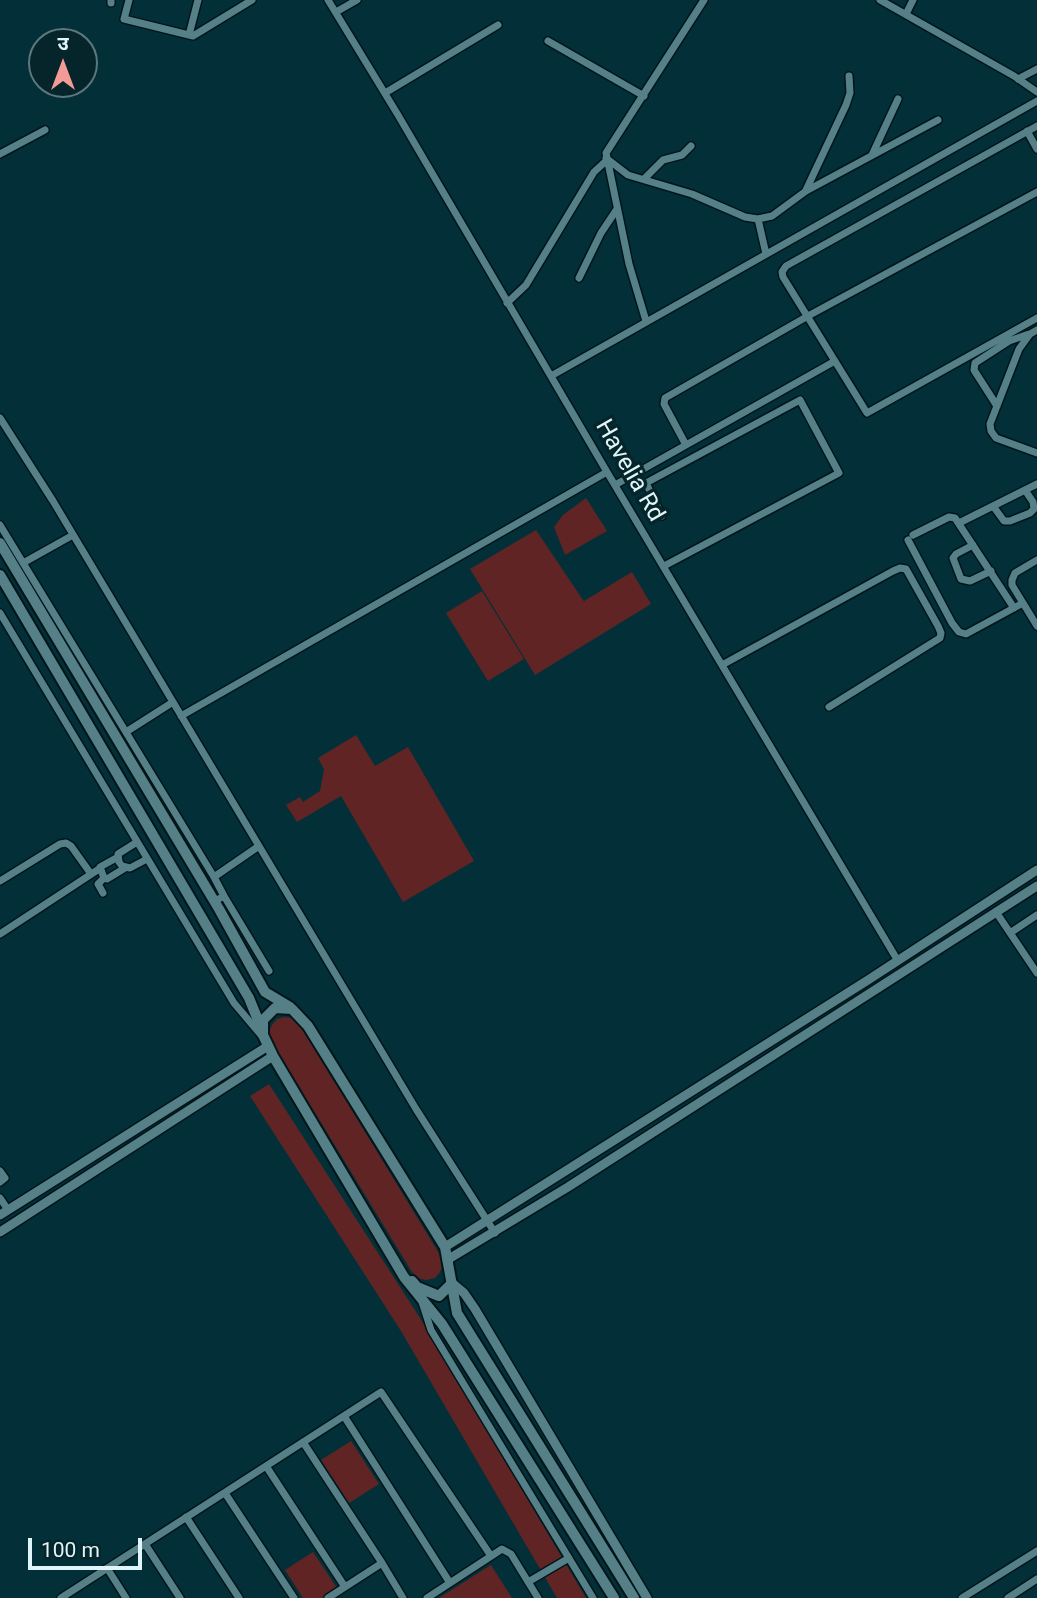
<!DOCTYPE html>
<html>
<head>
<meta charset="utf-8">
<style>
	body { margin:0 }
	#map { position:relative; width:1037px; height:1598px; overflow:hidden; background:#033038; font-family:Roboto,"Noto Sans Devanagari",sans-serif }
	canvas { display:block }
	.north { position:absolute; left:28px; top:28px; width:70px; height:70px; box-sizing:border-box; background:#05252b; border:2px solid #5c787d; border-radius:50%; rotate:0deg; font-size:19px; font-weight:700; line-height:28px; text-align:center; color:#dff5f9 }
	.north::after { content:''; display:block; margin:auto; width:24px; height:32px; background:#f59b97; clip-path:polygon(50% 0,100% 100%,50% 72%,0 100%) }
	.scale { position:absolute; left:28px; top:1538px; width:114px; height:32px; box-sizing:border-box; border:4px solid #dff5f9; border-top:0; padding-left:9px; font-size:21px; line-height:24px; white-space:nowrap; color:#dff5f9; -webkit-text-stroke:5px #05252b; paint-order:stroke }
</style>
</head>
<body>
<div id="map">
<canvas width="1037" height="1598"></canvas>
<div class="north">उ</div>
<div class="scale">100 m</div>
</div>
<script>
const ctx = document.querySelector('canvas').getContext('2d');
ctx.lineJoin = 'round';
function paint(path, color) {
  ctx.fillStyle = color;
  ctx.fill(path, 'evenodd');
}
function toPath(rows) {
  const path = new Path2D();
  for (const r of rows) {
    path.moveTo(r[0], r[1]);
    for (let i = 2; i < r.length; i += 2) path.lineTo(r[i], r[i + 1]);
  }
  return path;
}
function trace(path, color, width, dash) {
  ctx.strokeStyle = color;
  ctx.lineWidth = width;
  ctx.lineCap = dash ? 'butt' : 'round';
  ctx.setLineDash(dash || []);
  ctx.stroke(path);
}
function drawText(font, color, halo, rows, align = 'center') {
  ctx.font = font + ' Roboto,sans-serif';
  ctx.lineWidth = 7;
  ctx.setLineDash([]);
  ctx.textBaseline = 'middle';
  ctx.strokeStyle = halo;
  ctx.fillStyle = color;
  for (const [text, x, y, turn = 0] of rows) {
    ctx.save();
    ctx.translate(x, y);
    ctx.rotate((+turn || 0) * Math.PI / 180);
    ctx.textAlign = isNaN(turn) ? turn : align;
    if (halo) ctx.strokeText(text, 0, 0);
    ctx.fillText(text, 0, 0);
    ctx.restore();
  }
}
const green = toPath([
	[586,498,607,531,565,555,554,527,563,515],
	[536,530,585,603,584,601,632,572,651,604,535,675,470,569],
	[482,591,524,659,488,681,446,613],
	[356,735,375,766,408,747,474,861,403,902,341,796,297,822,286,805,300,797,303,802,320,791,324,769,318,758],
	[284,1017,292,1018,298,1022,440,1255,443,1264,440,1272,435,1278,426,1280,418,1278,412,1272,270,1039,269,1032,272,1025,277,1019],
	[269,1084,420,1318,586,1598,557,1598,401,1331,250,1096],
	[351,1441,379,1484,349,1503,321,1460],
	[313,1552,337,1588,322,1598,303,1598,285,1570],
	[491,1565,512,1598,439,1598]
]);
const minor = toPath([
	[129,0,124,19,193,36,252,0],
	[328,0,398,115,607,472,898,961],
	[880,0,1014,76,1037,92],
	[111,3,111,0],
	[336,12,357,0],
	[906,14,913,0],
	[189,35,198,0],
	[548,41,644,96],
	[1018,79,1037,69],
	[385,93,498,25],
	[1037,126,786,266,782,272,783,277,867,413,1037,318],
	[1027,131,1037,149],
	[0,154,45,130],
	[872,155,898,99],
	[606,158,628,175,692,194,745,217,758,219,772,216,806,191,938,120],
	[644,179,663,160,682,155,691,146],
	[806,190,846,105,850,93,849,76],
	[758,219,766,254],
	[579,278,601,233,617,209],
	[507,303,526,285,594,172,606,161],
	[646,321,629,264,606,153,704,0],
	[1037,330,1030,334,1019,349,990,424,991,431,996,438,1037,453],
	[551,376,1037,101],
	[997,406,974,370,975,363,1009,341,1029,334],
	[0,418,53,501,416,1109,495,1233],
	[686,445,835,361],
	[615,485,686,445,664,404,665,398,808,316,1037,192],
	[993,506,1004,521,1010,521,1030,513,1034,509,1033,502,1025,490],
	[662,516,646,483,800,400,839,473,664,566],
	[959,523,1037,484],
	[0,525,214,877,224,896,215,901],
	[913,535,949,517,955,518,1014,608],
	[908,540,952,623,959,632,966,634,1023,603,1037,626],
	[973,545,956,554,953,558,961,579,970,581,991,571],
	[23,563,73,535],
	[1023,603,1012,585,1012,580,1015,573,1037,560],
	[0,613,234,1003,261,1035],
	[722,665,893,571,900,568,906,569,938,626,941,633,940,638,829,707],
	[181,716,607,472],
	[126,732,173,702],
	[137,842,118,854,119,862,122,866,130,868,147,859],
	[118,857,100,867,104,878,107,879,125,868],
	[214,877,259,846],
	[0,881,60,844,66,843,71,846,91,874],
	[103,893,98,884,104,878],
	[224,896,269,971],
	[996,912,1037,973],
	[1010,933,1037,915],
	[0,934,99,869],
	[0,1171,5,1178,0,1182],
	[0,1198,8,1210],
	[422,1302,431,1330,593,1598],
	[344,1416,450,1583],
	[303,1442,382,1563],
	[266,1466,345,1587],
	[225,1493,294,1598],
	[186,1517,239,1598],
	[145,1544,180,1598],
	[107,1568,126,1598],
	[528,1582,569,1558],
	[61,1598,381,1392,491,1556],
	[328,1598,382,1563,403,1598],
	[427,1598,502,1549,511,1554,538,1598],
	[962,1598,1037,1551],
	[1008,1598,1037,1579]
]);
const tertiary = toPath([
	[0,1215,268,1046],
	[0,1232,273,1056],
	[445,1247,868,980,1037,870],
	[447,1260,568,1187,1037,886],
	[452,1283,464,1293,475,1309,647,1598]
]);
const secondary = toPath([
	[0,543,219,909,265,992,290,1007],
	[0,575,249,998,262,1030],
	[412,1281,417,1287,439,1296,452,1283],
	[614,1598,442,1324,404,1277,273,1056,263,1035,263,1020,275,1008,292,1009,308,1026,445,1247,457,1313,634,1598]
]);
const streetNames = [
	["Havelia Rd",629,471,60]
];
paint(green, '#612424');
trace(minor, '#02161a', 10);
trace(tertiary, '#02161a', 12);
trace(secondary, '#02161a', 14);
trace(minor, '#568088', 7);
trace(tertiary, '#568088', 9);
trace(secondary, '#568088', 10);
drawText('24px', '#dff5f9', '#05252b', streetNames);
</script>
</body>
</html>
